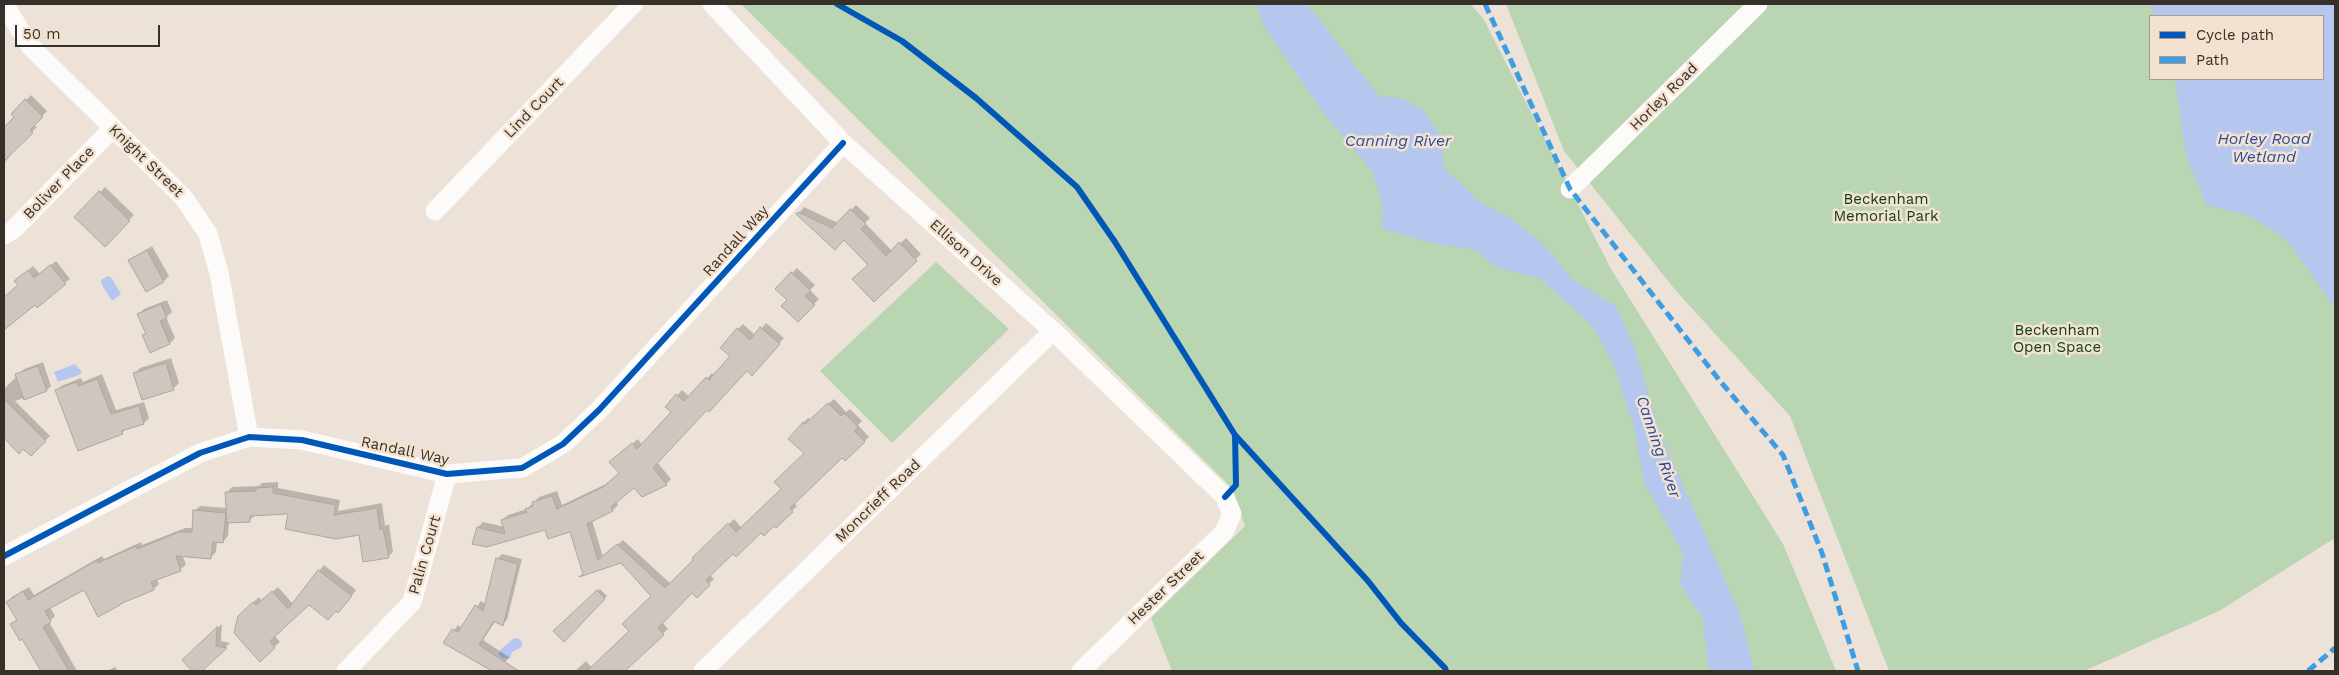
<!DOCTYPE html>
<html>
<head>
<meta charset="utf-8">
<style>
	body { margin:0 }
	#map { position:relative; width:2339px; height:675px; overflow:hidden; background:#ece2d8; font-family:"Work Sans",sans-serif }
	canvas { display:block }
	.frame { position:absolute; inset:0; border:5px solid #363029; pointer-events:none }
	.legend { position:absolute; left:2149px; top:15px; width:175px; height:65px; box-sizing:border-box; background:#f4e2d0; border:1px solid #a89b8d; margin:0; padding:6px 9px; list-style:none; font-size:15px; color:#363029 }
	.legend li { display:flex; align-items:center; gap:10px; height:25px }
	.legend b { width:25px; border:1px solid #a89b8d }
	.scale { position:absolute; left:15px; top:25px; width:145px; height:22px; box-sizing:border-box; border:2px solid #363029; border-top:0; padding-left:6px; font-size:15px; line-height:18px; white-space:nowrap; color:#363029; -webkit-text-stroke:4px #f4e2d0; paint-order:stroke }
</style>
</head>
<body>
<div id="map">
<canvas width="2339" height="675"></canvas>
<div class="frame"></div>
<ul class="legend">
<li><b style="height:6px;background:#0057b8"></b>Cycle path</li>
<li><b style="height:6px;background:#3e9de1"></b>Path</li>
</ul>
<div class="scale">50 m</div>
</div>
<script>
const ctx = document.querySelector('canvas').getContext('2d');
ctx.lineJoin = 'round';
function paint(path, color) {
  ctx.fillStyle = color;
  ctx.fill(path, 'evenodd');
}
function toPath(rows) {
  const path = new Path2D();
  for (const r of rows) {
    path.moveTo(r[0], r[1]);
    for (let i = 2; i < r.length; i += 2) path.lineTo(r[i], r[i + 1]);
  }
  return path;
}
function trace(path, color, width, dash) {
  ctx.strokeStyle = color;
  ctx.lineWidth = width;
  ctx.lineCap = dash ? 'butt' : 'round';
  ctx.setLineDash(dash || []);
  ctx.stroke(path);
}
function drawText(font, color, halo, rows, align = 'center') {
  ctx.font = font + ' "Work Sans",sans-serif';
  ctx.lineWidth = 5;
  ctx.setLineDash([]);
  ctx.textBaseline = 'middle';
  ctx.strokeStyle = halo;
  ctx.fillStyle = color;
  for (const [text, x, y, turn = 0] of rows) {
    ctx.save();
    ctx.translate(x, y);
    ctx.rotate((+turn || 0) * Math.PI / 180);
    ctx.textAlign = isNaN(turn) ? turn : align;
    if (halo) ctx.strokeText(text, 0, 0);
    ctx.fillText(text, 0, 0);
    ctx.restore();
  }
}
const green = toPath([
	[741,4,1470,4,1483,18,1611,269,1783,544,1836,671,1172,671,1151,618,1245,526,1230,486],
	[1506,4,2335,4,2335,538,2219,611,2084,671,1889,671,1790,416,1677,292,1564,151],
	[2150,16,2323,16,2323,79,2150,79],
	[936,262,1009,329,892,443,820,371]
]);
const water = toPath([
	[1256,4,1307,4,1379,96,1399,98,1422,109,1440,135,1444,168,1481,203,1512,219,1543,244,1572,279,1616,306,1635,349,1660,433,1740,614,1754,671,1712,671,1708,665,1703,618,1680,585,1683,554,1644,482,1634,428,1613,363,1594,328,1540,278,1498,268,1473,249,1439,245,1382,229,1383,205,1372,171,1325,115,1264,26],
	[2150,4,2335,4,2335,303,2331,302,2287,240,2250,216,2206,205,2186,155,2175,79,2323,79,2323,16,2155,16],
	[108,276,111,277,121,294,112,301,102,285,101,280],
	[75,364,82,372,79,375,58,382,54,372],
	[518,638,522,642,522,647,512,652,510,659,503,658,499,655,500,650,513,639]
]);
const shadow = toPath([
	[31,95,47,111,34,125,37,127,9,155,10,156,4,163,4,128,16,117,13,114],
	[105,187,134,215,105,245,76,217],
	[856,205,870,218,865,223,892,251,906,238,921,254,874,300,869,265,844,239,799,213,804,207,838,223],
	[152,246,169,276,164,281,130,260],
	[56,261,70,279,4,329,4,297,19,285,21,276,33,266,40,274],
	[797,268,815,285,810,290,819,299,798,320,789,300,777,289],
	[167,300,172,312,166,317,175,338,170,343,150,352,143,336,147,332,139,314,144,309],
	[766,323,784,338,757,369,747,369,707,408,657,462,671,479,666,484,642,495,634,487,616,501,618,505,613,510,592,520,603,557,623,540,671,584,695,560,693,558,734,519,742,528,783,489,806,453,803,423,808,418,811,420,834,399,846,412,850,409,862,421,858,425,869,437,845,459,842,456,794,503,797,506,776,526,774,524,761,531,733,552,710,575,714,579,697,596,692,591,662,622,668,629,624,671,575,671,586,661,592,668,630,630,652,596,621,562,584,574,570,531,546,528,487,546,478,527,483,522,505,527,502,520,508,515,527,509,539,497,557,491,562,505,610,482,620,473,616,457,638,439,642,445,672,412,667,407,682,390,690,397,712,373,714,375,732,356,738,329,743,324,755,335],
	[171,358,179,383,174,388,142,399,134,374,140,368],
	[43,362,51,386,47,390,15,401,50,436,31,455,24,448,19,452,4,437,4,389,24,369],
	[102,374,116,410,144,402,149,418,144,423,127,428,122,433,56,391,61,386,81,378,83,382],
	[278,482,278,488,340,500,338,511,382,503,385,526,389,524,393,552,388,557,360,534,290,513,255,515,249,521,229,522,228,536,223,542,217,541,216,552,211,557,182,555,186,564,181,569,156,579,159,584,154,589,120,604,84,588,50,607,55,616,49,622,77,671,40,671,42,670,23,637,12,624,17,619,7,602,12,597,29,587,34,595,102,556,104,559,141,542,142,545,185,528,193,528,194,511,200,506,227,508,227,492,232,487,259,486,262,483],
	[502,554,522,559,507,620,503,624,496,620,483,640,509,657,499,671,494,671,445,642,458,625,462,628,481,601,486,605,497,559],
	[324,565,356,590,344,606,309,604,274,635,280,642,260,660,245,610,259,597,262,601,278,587,293,604],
	[600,589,607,596,564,641,555,631],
	[222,624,221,641,230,643,200,671,194,671,183,660],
	[115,667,118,671,107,671]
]);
const building = toPath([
	[25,99,43,117,30,130,33,133,4,161,4,127,14,117,11,114,25,99],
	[99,191,130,221,105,247,74,217,99,191],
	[850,209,866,224,861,229,886,256,899,242,917,261,874,302,852,279,868,265,844,240,835,250,796,214,798,212,832,228,850,209],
	[147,250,164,282,146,292,128,260,147,250],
	[50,265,66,284,37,308,35,305,4,330,4,297,18,285,14,281,28,270,34,278,50,265],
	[791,272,811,291,805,296,815,305,798,322,781,306,787,300,775,289,791,272],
	[161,304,167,318,160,321,170,344,150,353,142,335,146,334,137,314,161,304],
	[760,327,780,344,752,376,747,371,709,412,707,410,653,468,667,485,642,497,634,488,611,507,613,511,587,524,598,560,617,544,665,588,693,560,692,558,728,523,736,532,781,489,774,482,804,453,788,439,803,422,805,424,828,403,841,416,844,413,858,427,854,431,865,442,845,461,842,458,790,508,793,512,776,528,774,526,764,536,761,533,736,557,733,554,706,580,710,585,697,598,692,593,658,628,664,635,625,671,587,671,629,631,622,624,651,596,621,563,579,577,583,574,570,532,548,539,545,530,487,547,472,544,477,527,505,534,501,520,527,512,525,509,533,506,532,502,552,496,557,509,603,487,619,473,609,462,632,443,637,449,671,412,665,407,676,394,684,401,706,377,709,380,730,356,720,348,737,328,750,340,760,327],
	[166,363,174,390,142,400,133,373,166,363],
	[38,366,47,391,24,400,15,374,38,366],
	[97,379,111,414,139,406,144,424,121,431,123,434,78,451,55,390,76,382,78,386,97,379],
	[4,399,46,441,31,456,23,449,19,454,4,438,4,399],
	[273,487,273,493,336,505,334,515,377,508,380,530,383,528,389,558,363,562,359,535,336,539,285,529,288,514,250,516,250,522,227,523,225,492,256,491,256,488,273,487],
	[193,510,226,513,223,543,213,542,211,559,176,556,181,571,151,582,154,590,120,604,120,605,98,617,84,590,45,611,51,622,43,627,69,671,41,671,22,639,20,641,10,624,17,620,6,602,23,591,28,600,97,560,98,563,136,546,137,549,179,532,192,532,193,510],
	[496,558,518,564,503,626,494,621,479,645,519,671,492,671,443,643,452,629,458,632,475,605,483,611,496,558],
	[318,570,352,596,338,613,336,611,328,620,309,605,270,641,275,648,260,662,234,633,238,616,253,602,256,605,272,591,288,609,318,570],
	[597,590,605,599,564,642,553,631,597,590],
	[217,627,216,646,227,648,202,671,192,671,182,660,217,627]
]);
const street = toPath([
	[4,4,30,46,184,198,208,234,219,273,249,437],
	[712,4,843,143,1053,331,1225,497,1232,514,1224,532,1081,671],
	[1570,189,1758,4],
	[435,211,633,4],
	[4,235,13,230,112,129],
	[4,556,200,453,249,437,302,440,447,474,522,468,563,444,599,410,843,143],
	[346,671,412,602,447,474],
	[703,671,1053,331]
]);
const quiet = toPath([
	[1485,4,1570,189,1720,381,1783,455,1822,553,1858,671],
	[2308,671,2335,648]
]);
const cycleway = toPath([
	[837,4,902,41,976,98,1077,187,1115,242,1235,435,1368,581,1401,623,1445,668,1446,671],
	[1225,497,1236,485,1235,435],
	[4,556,200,453,249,437,302,440,447,474,522,468,563,444,599,410,843,143]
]);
const streetNames = [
	["Horley Road",1664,97,-45],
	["Lind Court",534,108,-46],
	["Knight Street",146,161,44],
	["Boliver Place",59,183,-46],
	["Randall Way",736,241,-48],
	["Ellison Drive",966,253,42],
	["Randall Way",405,451,12],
	["Moncrieff Road",878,501,-44],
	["Palin Court",425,555,-74],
	["Hester Street",1166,588,-44]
];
const parkNames = [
	["Beckenham",1886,200],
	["Memorial Park",1886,217],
	["Beckenham",2057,331],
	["Open Space",2057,348]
];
const waterNames = [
	["Horley Road",2264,139],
	["Wetland",2264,157],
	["Canning River",1398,141],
	["Canning River",1658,447,71]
];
paint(green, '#b9d5b2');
paint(water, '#b5c7ee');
paint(shadow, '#0003');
paint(building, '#cec6bf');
trace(building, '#aea69e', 1);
trace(street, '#fcfbf9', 19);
trace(quiet, '#3e9de1', 5, [10, 5]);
trace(cycleway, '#0057b8', 6);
drawText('15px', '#363029', '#f4e2d0', streetNames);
drawText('15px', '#0f4017', '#f4e2d0', parkNames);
drawText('italic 16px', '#264ca1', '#f4e2d0', waterNames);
</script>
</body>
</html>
